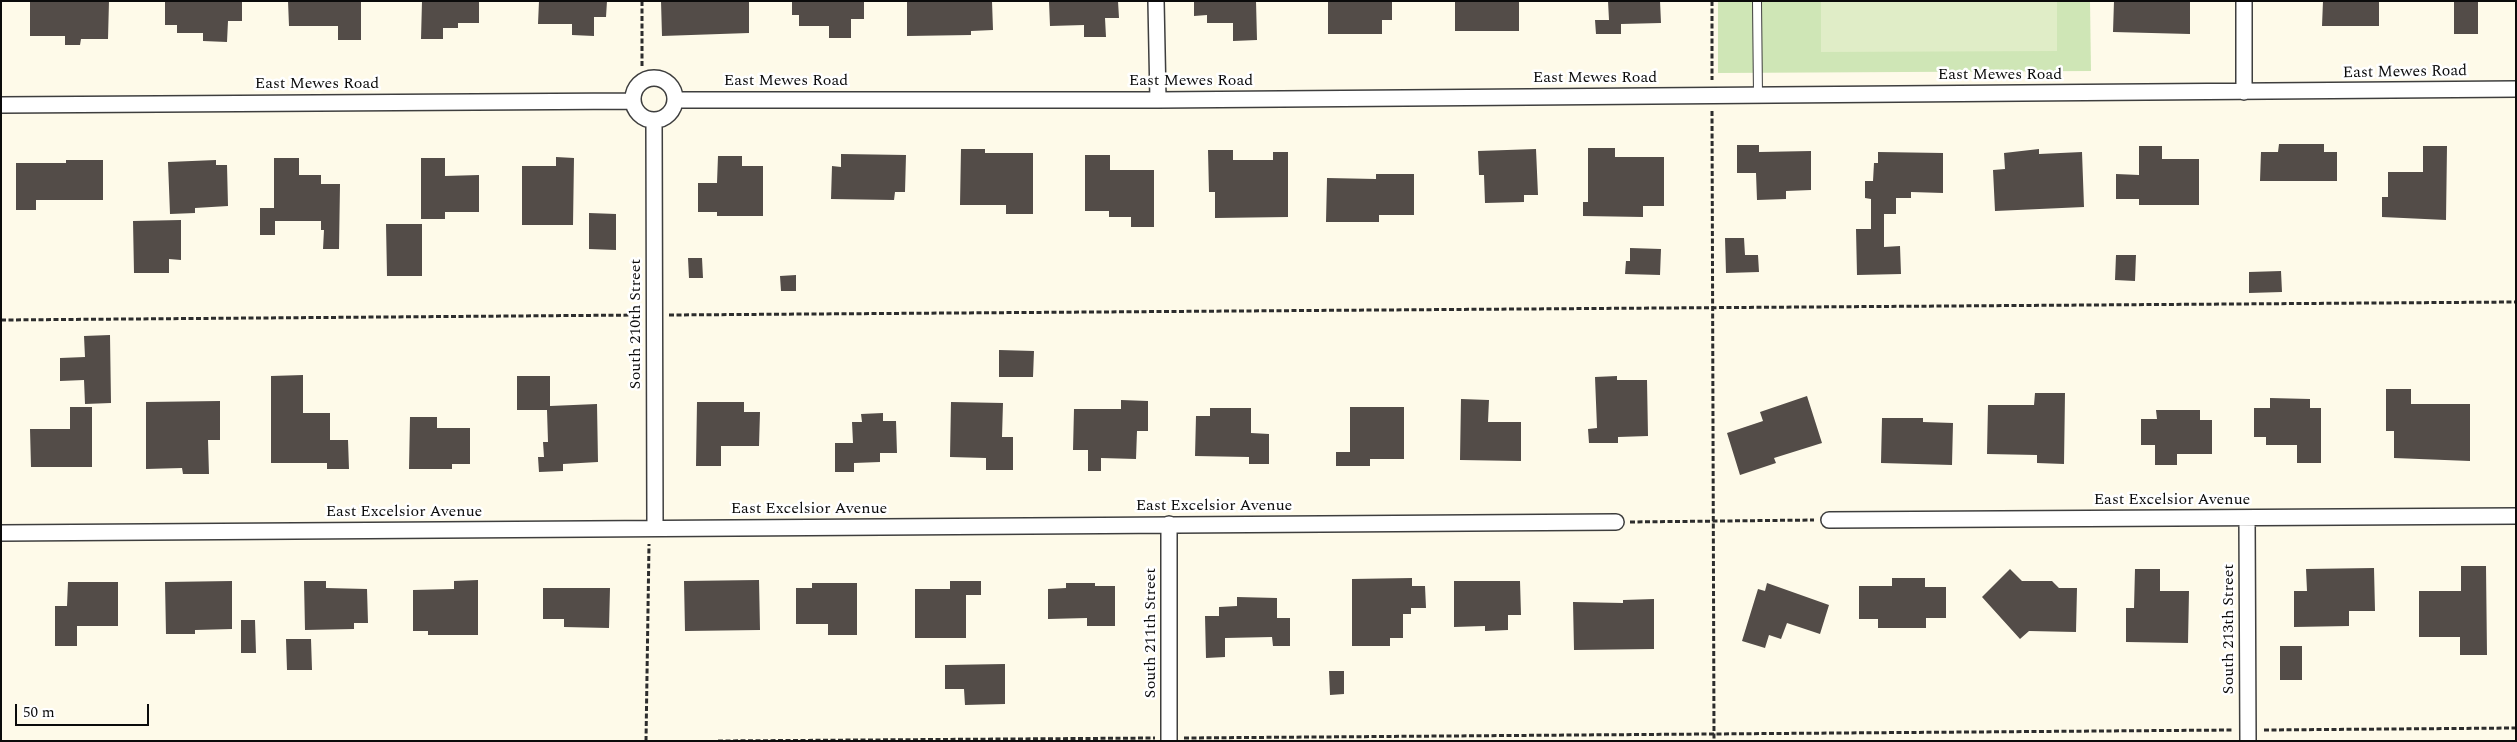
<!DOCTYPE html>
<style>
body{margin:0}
#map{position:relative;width:2517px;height:742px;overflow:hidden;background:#fefae9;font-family:Spectral,serif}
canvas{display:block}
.frame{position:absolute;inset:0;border:2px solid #0b0b0b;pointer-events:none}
.scale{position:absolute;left:15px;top:704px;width:134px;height:22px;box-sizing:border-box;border:2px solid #0b0b0b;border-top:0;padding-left:6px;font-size:15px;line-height:18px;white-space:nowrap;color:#0b0b0b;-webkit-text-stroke:4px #fff;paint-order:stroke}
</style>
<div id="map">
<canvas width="2517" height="742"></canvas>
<div class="frame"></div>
<div class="scale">50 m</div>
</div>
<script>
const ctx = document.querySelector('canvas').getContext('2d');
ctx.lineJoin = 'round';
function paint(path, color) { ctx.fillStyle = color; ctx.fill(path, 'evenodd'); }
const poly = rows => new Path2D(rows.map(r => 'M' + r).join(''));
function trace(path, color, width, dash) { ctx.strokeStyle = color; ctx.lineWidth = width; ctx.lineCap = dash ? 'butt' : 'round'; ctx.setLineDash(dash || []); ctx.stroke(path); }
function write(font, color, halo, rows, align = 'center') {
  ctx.font = font + ' Spectral,serif'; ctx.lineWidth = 5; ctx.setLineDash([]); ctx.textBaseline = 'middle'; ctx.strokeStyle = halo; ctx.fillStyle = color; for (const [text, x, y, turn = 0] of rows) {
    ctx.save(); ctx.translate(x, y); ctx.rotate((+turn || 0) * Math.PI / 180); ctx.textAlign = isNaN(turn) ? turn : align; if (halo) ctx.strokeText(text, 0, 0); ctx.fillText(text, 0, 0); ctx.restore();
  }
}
paint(poly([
 [1718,1,2090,1,2091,71,1718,73]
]), '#cfe6b6');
paint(poly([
 [1821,1,2057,1,2057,51,1821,52]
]), '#e0edc7');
paint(poly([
 [30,1,109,1,108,39,81,39,80,45,65,45,65,36,30,36],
 [165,1,242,1,242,21,228,21,227,42,203,41,203,33,177,33,177,25,165,25],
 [288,1,361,1,361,40,338,40,338,26,289,26],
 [422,1,479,1,479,23,458,23,458,28,443,28,443,39,421,39],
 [539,1,607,1,606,17,594,17,594,36,572,35,572,24,538,24],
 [661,1,749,1,749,33,662,36],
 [792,1,864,1,864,19,851,19,851,38,829,38,829,26,799,26,799,15,792,15],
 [907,1,992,1,993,30,971,31,971,35,907,36],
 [1049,1,1118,1,1119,18,1105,18,1106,37,1084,37,1084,25,1050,26],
 [1194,1,1256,1,1257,40,1233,41,1233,23,1207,23,1207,15,1194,16],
 [1328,1,1392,1,1392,20,1382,20,1382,34,1328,34],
 [1455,1,1519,1,1519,31,1455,31],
 [1608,1,1660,1,1661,23,1621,24,1621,34,1596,34,1595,20,1609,20],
 [2114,1,2190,1,2190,34,2113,32],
 [2323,1,2379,1,2379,26,2322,26],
 [2454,1,2478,1,2478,34,2454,34],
 [2279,144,2324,144,2324,152,2337,152,2337,181,2260,181,2261,152,2278,152],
 [1737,145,1759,145,1759,152,1811,151,1811,190,1786,191,1786,199,1757,200,1756,173,1737,173],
 [2139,146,2162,146,2162,159,2199,159,2199,205,2139,205,2139,199,2116,199,2116,174,2139,175],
 [2423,146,2447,146,2446,220,2382,217,2382,197,2388,197,2388,172,2423,172],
 [1588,148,1615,148,1615,157,1664,157,1664,206,1643,206,1643,217,1583,216,1583,202,1588,202],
 [961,149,985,149,985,153,1033,153,1033,214,1006,214,1006,205,960,205],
 [1536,149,1538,195,1524,195,1524,202,1485,203,1484,175,1479,175,1478,151],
 [2039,149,2039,154,2082,152,2084,207,1995,211,1993,170,2005,169,2004,153],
 [1208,150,1233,150,1233,160,1273,160,1273,152,1288,152,1288,217,1215,218,1215,192,1209,192],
 [1878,152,1943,153,1943,193,1911,192,1911,198,1896,198,1896,214,1884,214,1884,247,1900,246,1901,274,1857,275,1856,229,1871,229,1871,199,1865,198,1865,181,1873,181,1874,163,1878,163],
 [841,154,906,155,905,192,895,192,894,200,831,199,832,166,841,167],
 [1085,155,1110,155,1110,170,1154,170,1154,227,1131,227,1131,217,1109,217,1109,211,1085,211],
 [718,156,742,156,742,166,763,166,763,216,717,216,717,212,698,212,698,183,717,183],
 [556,157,574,158,573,225,522,225,522,166,556,166],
 [274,158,299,158,299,175,321,175,321,184,340,184,339,249,323,249,324,230,321,230,321,221,275,221,275,235,260,235,260,208,274,208],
 [421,158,445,158,445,176,479,175,479,212,445,212,445,219,421,219],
 [66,160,103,160,103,200,36,200,36,210,16,210,16,163,66,163],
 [216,160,216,165,227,165,228,206,195,208,195,213,170,214,168,162],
 [1376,174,1414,174,1414,215,1379,215,1379,222,1326,222,1327,178,1376,179],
 [589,213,616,214,616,250,589,249],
 [181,220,181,260,169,259,169,273,134,273,133,221],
 [386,224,422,224,422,276,387,276],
 [1725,238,1744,238,1745,255,1758,255,1759,272,1726,273],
 [1630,248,1661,249,1660,275,1625,274,1626,261,1630,261],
 [2116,255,2136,255,2135,281,2115,280],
 [688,258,702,258,703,278,689,278],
 [2281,271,2282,292,2249,293,2249,272],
 [796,275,796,291,781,291,780,276],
 [110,335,111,403,85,404,84,380,60,381,60,358,85,357,84,336],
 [999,350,1034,351,1033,377,999,377],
 [303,375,303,413,330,413,330,440,348,440,349,469,327,469,327,463,271,463,271,376],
 [517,376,550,376,550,406,597,404,598,462,563,464,563,471,539,472,538,457,544,457,543,442,548,442,547,410,517,410],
 [1617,376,1617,380,1647,380,1648,436,1618,437,1618,443,1589,443,1588,429,1597,428,1595,377],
 [2386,389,2411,389,2411,404,2470,404,2470,461,2394,458,2394,431,2386,431],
 [2035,393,2065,393,2064,464,2037,463,2037,455,1987,454,1988,405,2034,405],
 [1807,396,1822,443,1774,458,1776,463,1740,475,1727,433,1763,421,1760,412],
 [2270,398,2310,399,2310,408,2321,408,2321,463,2297,463,2297,445,2266,445,2266,437,2254,437,2254,408,2270,408],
 [1461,399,1489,400,1488,422,1521,422,1521,461,1460,460],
 [1121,400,1148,401,1148,431,1137,431,1136,459,1101,458,1101,471,1088,471,1088,450,1073,450,1074,409,1121,409],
 [220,401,220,440,208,440,209,474,183,474,182,468,146,469,146,402],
 [697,402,744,402,744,412,760,412,759,446,721,446,721,466,696,466],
 [951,402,1003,403,1002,437,1013,437,1013,470,986,470,986,458,950,457],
 [70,407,92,407,92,467,31,467,30,429,70,429],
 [1350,407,1404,407,1404,459,1370,459,1370,466,1336,466,1336,452,1350,452],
 [1210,408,1251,408,1251,433,1269,434,1269,464,1249,464,1249,457,1195,456,1196,416,1210,416],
 [2156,410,2200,410,2200,420,2212,420,2212,454,2177,454,2177,465,2155,465,2155,445,2141,445,2141,419,2157,419],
 [883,413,883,421,896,421,897,453,880,453,880,462,854,463,854,472,835,472,835,443,853,443,852,422,862,422,861,414],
 [410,417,437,417,437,428,470,428,470,464,452,464,452,469,409,469],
 [1882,418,1923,418,1923,422,1953,423,1952,465,1881,463],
 [2461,566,2486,566,2487,655,2460,655,2460,637,2419,637,2419,591,2461,591],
 [2374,568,2375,611,2349,611,2349,626,2294,627,2294,591,2307,591,2306,569],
 [2010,569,2022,581,2052,581,2059,588,2077,588,2076,632,2029,631,2020,639,1982,597],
 [2135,569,2160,569,2160,591,2189,591,2188,643,2126,642,2126,608,2134,608],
 [1412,578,1412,586,1425,586,1426,608,1411,608,1411,614,1403,614,1403,638,1390,638,1390,646,1352,646,1352,579],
 [1892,578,1925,578,1925,587,1946,587,1946,618,1926,618,1926,628,1878,628,1878,619,1859,619,1859,586,1892,586],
 [478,580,478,635,428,635,428,631,413,631,413,590,454,589,454,581],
 [759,580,760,630,685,631,684,581],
 [232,581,232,629,195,630,195,634,166,634,165,582],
 [304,581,326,581,326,588,367,589,368,623,354,623,354,629,305,630],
 [950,581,981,581,981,595,966,595,966,638,915,638,915,589,950,589],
 [1454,581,1520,581,1521,615,1508,615,1508,630,1485,631,1485,626,1454,627],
 [68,582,118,582,118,626,77,626,77,646,55,646,55,606,67,606],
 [812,583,857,583,857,635,828,635,828,624,796,624,796,588,812,588],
 [1066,583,1095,583,1095,586,1115,586,1115,626,1087,626,1087,618,1048,619,1048,589,1066,588],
 [1767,583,1829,605,1820,634,1787,623,1781,639,1769,635,1765,648,1742,641,1758,589,1765,591],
 [543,588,610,588,609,628,564,627,564,619,543,619],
 [1237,597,1277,598,1277,618,1290,618,1290,646,1273,646,1272,637,1225,638,1225,657,1206,658,1205,616,1219,616,1219,607,1237,606],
 [1654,599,1654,649,1574,650,1573,602,1623,603,1623,600],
 [241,620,255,620,256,653,241,653],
 [286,639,311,639,312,670,287,670],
 [2280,646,2302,646,2302,680,2280,680],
 [1005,664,1005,704,965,705,964,689,945,689,945,665],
 [1329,671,1344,671,1344,694,1330,695]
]), '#534c48');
const lane = poly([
 [1757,1,1758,96]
]);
const street = poly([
 [1156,1,1158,100],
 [2244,1,2244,92],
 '633 99a21 21 0 1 1 42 0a21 21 0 1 1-42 0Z',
 [675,100,1158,100,2516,89],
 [1,105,633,101],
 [654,120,655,528],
 [2247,518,2248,741],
 [1829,520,2516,516],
 [1169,524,1169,741],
 [1,533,1616,522]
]);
trace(lane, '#3e3e3e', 10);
trace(street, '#3e3e3e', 18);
trace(poly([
 [642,1,642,66],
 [1712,1,1712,80],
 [1712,111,1714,741],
 [669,315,2516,302],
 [1,320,640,315],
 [1630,522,1814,520],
 [2264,730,2516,728],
 [1184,738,2233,730],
 [646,741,649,544],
 [718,741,1155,738]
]), '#2d2d2d', 3, [5, 2.5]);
trace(lane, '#fff', 8);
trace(street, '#fff', 15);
write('16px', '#0b0b0b', '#fff', [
 ["East Mewes Road",2405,73,-1],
 ["East Mewes Road",2000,76],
 ["East Mewes Road",1595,79],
 ["East Mewes Road",786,82],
 ["East Mewes Road",1191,82],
 ["East Mewes Road",317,85],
 ["South 210th Street",637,324,-90],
 ["East Excelsior Avenue",2172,501],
 ["East Excelsior Avenue",1214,507],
 ["East Excelsior Avenue",809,510],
 ["East Excelsior Avenue",404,513],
 ["South 213th Street",2230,629,-90],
 ["South 211th Street",1152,633,-90]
]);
</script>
